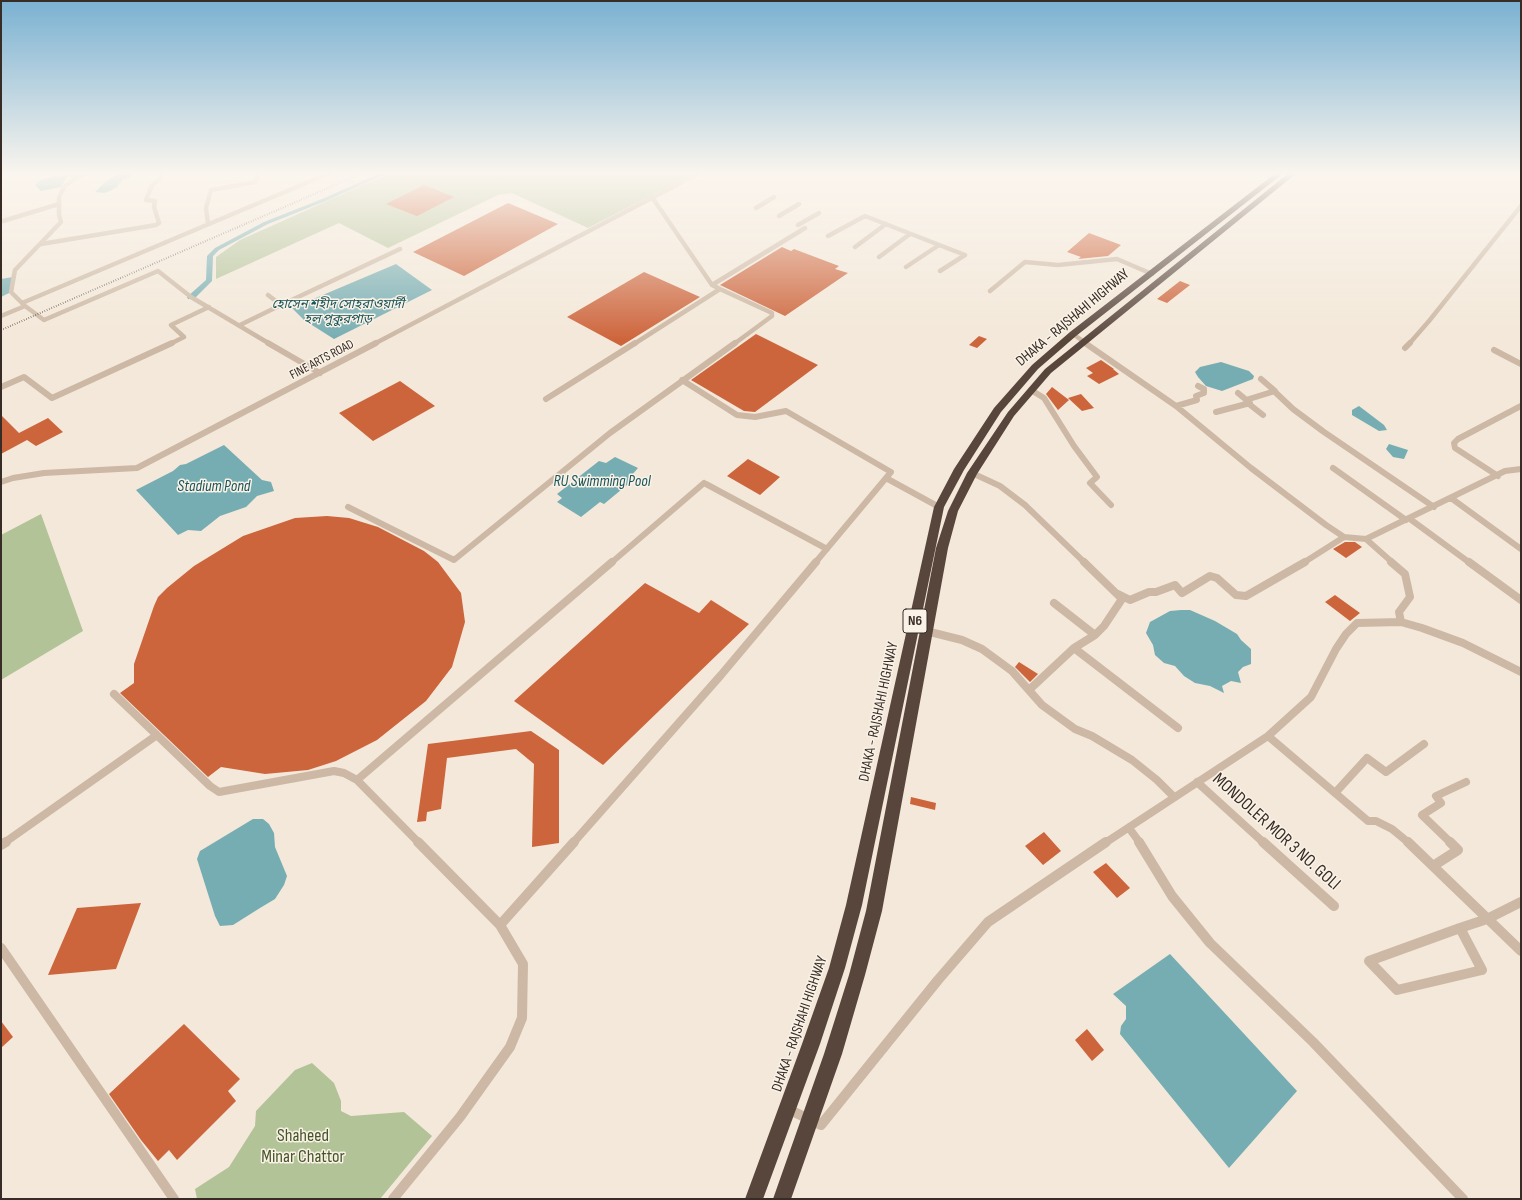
<!DOCTYPE html>
<meta charset="utf-8">
<style>
body{margin:0}
#map{position:relative;width:1522px;height:1200px;overflow:hidden;background:#f3e8d9;font-family:"Sofia Sans Condensed",sans-serif}
canvas{display:block}
.frame{position:absolute;inset:0;border:2px solid #372c26;pointer-events:none}
</style>
<div id="map">
<canvas width="1522" height="1200"></canvas>
<div class="frame"></div>
</div>
<script>
const ctx = document.querySelector('canvas').getContext('2d');
ctx.lineJoin = 'round';
function paint(path, color) { ctx.fillStyle = color; ctx.fill(path, 'evenodd'); }
const poly = rows => new Path2D(rows.map(r => 'M' + r).join(''));
function trace(path, color, width, dash) { ctx.strokeStyle = color; ctx.lineWidth = width; ctx.lineCap = dash ? 'butt' : 'round'; ctx.setLineDash(dash || []); ctx.stroke(path); }
function write(font, color, halo, rows, align = 'center') {
  ctx.font = font + ' "Sofia Sans Condensed","Noto Sans Bengali",sans-serif'; ctx.lineWidth = 3; ctx.setLineDash([]); ctx.textBaseline = 'middle'; ctx.strokeStyle = halo; ctx.fillStyle = color; for (const [text, x, y, turn = 0] of rows) {
    ctx.save(); ctx.translate(x, y); ctx.rotate((+turn || 0) * Math.PI / 180); ctx.textAlign = isNaN(turn) ? turn : align; if (halo) ctx.strokeText(text, 0, 0); ctx.fillText(text, 0, 0); ctx.restore();
  }
}
paint(poly([
 [392,172,487,172,502,177,517,172,697,172,588,228,512,193,498,195,388,248,339,223,216,279,216,257,240,240],
 [41,514,83,631,1,680,1,535],
 [312,1063,334,1083,341,1101,341,1111,351,1116,404,1112,432,1136,380,1199,197,1199,195,1189,229,1167,255,1126,256,1111,295,1070]
]), '#b3c398');
paint(poly([
 [115,172,136,172,129,178,123,179,117,187,110,191,104,193,95,192,105,182,117,175],
 [66,175,67,177,61,187,41,191,35,185,41,180,56,176,58,177],
 [396,264,432,290,334,339,304,320,292,308],
 [13,277,11,292,1,297,1,279],
 [1221,362,1249,371,1254,376,1253,379,1222,391,1206,386,1198,377,1195,372,1200,367],
 [1359,406,1384,425,1387,430,1379,431,1352,415,1352,410],
 [1389,444,1408,450,1404,459,1393,457,1386,449],
 [224,445,262,480,271,482,274,491,257,496,246,507,220,516,201,531,188,530,178,535,136,490,173,471,180,465,186,464],
 [615,457,638,468,631,476,633,480,604,504,600,502,581,517,557,502,562,498,557,494,599,461,606,463],
 [1181,610,1190,610,1215,621,1237,634,1241,640,1251,649,1251,664,1243,667,1238,672,1241,683,1231,681,1222,686,1224,693,1210,686,1195,683,1184,676,1175,666,1164,663,1155,655,1153,645,1146,633,1150,622,1170,611],
 [253,819,263,819,269,824,274,833,275,847,287,876,284,885,275,899,260,908,233,925,220,926,215,916,197,859,200,851],
 [1170,954,1297,1091,1229,1168,1120,1034,1121,1026,1126,1019,1126,1006,1113,994]
]), '#76adb2');
paint(poly([
 [383,172,390,172,326,201,268,224,219,250,213,256,212,281,194,299,188,299,187,297,206,280,207,256,215,248,264,222,322,199,383,172]
]), '#76adb2');
paint(poly([
 [424,185,454,197,417,216,386,204],
 [508,203,558,224,464,276,413,252],
 [1089,233,1121,245,1108,256,1078,259,1081,257,1067,252],
 [782,247,791,251,794,249,839,266,835,269,848,273,785,316,720,285],
 [644,272,700,297,621,346,567,317],
 [1180,281,1190,285,1167,303,1157,299],
 [756,334,818,365,755,412,744,411,691,380],
 [979,336,987,339,977,348,969,345],
 [1101,360,1114,369,1113,369,1119,374,1099,384,1087,376,1093,373,1086,368],
 [400,381,435,406,373,441,339,413],
 [1052,387,1069,400,1058,410,1046,394],
 [1081,394,1094,408,1082,411,1068,398],
 [1,415,19,433,48,418,63,432,36,446,27,440,1,454],
 [748,459,780,477,760,495,727,476],
 [327,516,349,518,378,527,424,551,438,562,461,593,465,622,452,667,426,701,377,740,336,761,308,770,265,774,221,767,208,777,120,693,134,683,134,664,154,606,158,597,167,588,194,566,243,536,295,518],
 [1345,542,1355,542,1362,547,1346,558,1333,549],
 [645,583,699,613,711,600,749,624,603,765,514,701],
 [1335,595,1360,613,1350,621,1325,602],
 [1019,662,1038,674,1030,682,1015,667],
 [531,731,559,750,559,843,532,847,534,764,516,749,447,758,441,809,427,812,426,821,417,822,428,744],
 [911,797,936,803,935,810,910,804],
 [1044,832,1061,851,1043,865,1025,846],
 [1106,863,1130,888,1117,898,1093,872],
 [141,903,116,969,48,975,77,908],
 [1,1021,13,1037,1,1048],
 [184,1024,240,1079,228,1091,236,1101,177,1160,169,1150,158,1161,141,1140,109,1094],
 [1087,1029,1104,1050,1092,1061,1075,1040]
]), '#cd653c');
trace(poly([
 [60,172,77,177],
 [90,172,77,177,65,186,59,197,59,215,61,222,15,270,11,292,25,306,44,320,158,271,191,297,270,344],
 [495,172,500,175,510,173],
 [652,197,712,285],
 [756,208,774,197],
 [779,216,799,204],
 [3,221,59,204],
 [208,224,206,208,211,190,255,182,260,172],
 [798,225,819,213],
 [828,236,865,216,965,255],
 [41,244,156,225,159,223,154,207,155,201,146,200,152,185,159,180,164,172],
 [855,247,886,224],
 [879,257,910,234],
 [906,267,939,245],
 [940,271,965,255],
 [720,289,772,313,772,316,734,344],
 [990,291,1025,262,1058,265,1117,259,1152,274],
 [22,303,332,172],
 [281,305,400,249],
 [1,316,25,306],
 [240,325,281,305,268,295],
 [1073,334,1087,344],
 [170,344,184,337,171,325,209,307],
 [374,344,701,172],
 [634,344,720,289,712,285,805,228],
 [1409,344,1429,321,1521,206]
]), '#ccb8a4', 4.5);
trace(poly([
 [268,343,320,373],
 [1085,343,1176,406,1251,468,1326,525,1344,537,1366,539,1393,563],
 [1405,348,1410,343],
 [1494,350,1521,364],
 [682,380,737,415,755,417,786,411,891,472,886,478],
 [1,387,24,377,52,398,172,343],
 [1031,390,1044,398,1074,446,1097,477,1090,483,1111,505],
 [1274,391,1293,409,1324,432,1434,507],
 [546,399,635,343],
 [1246,400,1275,391,1261,379],
 [1249,404,1263,415],
 [1176,406,1197,400,1196,396,1204,393,1204,389,1198,386],
 [1216,412,1250,403,1238,393],
 [1333,468,1406,520],
 [972,473,1000,486,1025,505,1085,563],
 [1498,476,1455,448,1454,443,1458,439,1521,406],
 [1,482,13,478,44,473,137,468,376,343],
 [706,484,827,549],
 [1451,498,1521,549],
 [348,507,454,560,610,433,735,343],
 [1410,519,1470,563],
 [1366,539,1505,471,1521,469],
 [611,563,704,483],
 [815,563,886,478,939,507],
 [1303,563,1344,537]
]), '#ccb8a4', 6);
trace(poly([
 [1391,562,1405,574,1410,597,1399,612,1401,622],
 [1469,562,1521,600],
 [1118,594,1130,600,1149,592,1156,592,1175,585,1182,593,1210,576,1217,578,1236,595,1246,596,1305,562],
 [1054,603,1095,635],
 [914,628,962,640,982,649,1012,671,1042,705,1075,729,1092,736,1132,760,1157,780,1174,797],
 [1074,648,1178,728],
 [1029,690,1074,648,1095,635,1104,626,1122,599,1084,562],
 [114,694,210,786,219,792,334,771,344,773,357,780],
 [1268,736,1368,821,1376,821,1392,829,1409,843],
 [1197,782,1264,843],
 [1335,793,1367,758,1386,772,1424,744],
 [1129,828,1140,843],
 [4,843,157,735],
 [419,843,357,780,612,562],
 [573,843,721,675,816,562],
 [1105,843,1268,736,1311,697,1336,649,1346,634,1357,623,1401,622,1422,628,1463,643,1521,672],
 [1451,843,1422,815,1441,803,1436,796,1466,782]
]), '#ccb8a4', 8);
trace(poly([
 [418,842,500,925],
 [1139,842,1172,896,1210,943,1313,1042,1463,1199],
 [1263,842,1334,906],
 [1408,842,1521,951],
 [1,845,6,842],
 [1433,866,1458,850,1450,842],
 [1460,928,1482,970,1397,990,1369,961,1460,928],
 [1460,928,1487,919,1521,902],
 [1,948,174,1199],
 [788,1109,821,1125,938,980,988,922,1106,842],
 [393,1199,460,1117,510,1047,522,1018,523,964,500,925,574,842]
]), '#ccb8a4', 10);
paint(poly([
 [1277,172,1285,172,1076,336,1038,369,1001,412,964,470,944,507,862,905,845,968,820,1044,763,1199,745,1199,802,1044,829,968,846,905,934,507,954,469,994,408,1032,365,1070,332,1277,172],
 [1290,172,1298,172,1051,373,1014,416,977,474,958,511,948,548,882,911,865,975,842,1054,791,1199,773,1199,824,1054,849,975,866,911,936,548,948,511,967,473,1008,412,1045,369,1290,172]
]), '#58463d');
trace(poly([
 [1,330,365,172]
]), '#372c26', 2, [0.5, 2]);
const sky = ctx.createLinearGradient(0, 0, 0, 340);
sky.addColorStop(0, '#7ab1d2');
sky.addColorStop(0.51, '#faf5ee');
sky.addColorStop(1, '#faf5ee00');
ctx.fillStyle = sky;
ctx.fillRect(0, 0, 1522, 340);
write('italic 13px', '#19545b', '#faf2e6', [
 ["হোসেন শহীদ সোহরাওয়ার্দী",338,305],
 ["হল পুকুরপাড়",338,320]
]);
write('13px', '#372c26', '#faf2e6', [
 ["FINE ARTS ROAD",322,360,-28]
]);
for (const [x, y, w] of [
 [915,621,24]
]) { const box = new Path2D(); box.roundRect(x - w / 2, y - 12, w, 24, 3); ctx.fillStyle = '#faf2e6'; ctx.fill(box); trace(box, '#372c26', 1); }
write('bold 14px', '#372c26', null, [
 ["N6",915,621]
]);
write('15px', '#372c26', '#faf2e6', [
 ["DHAKA - RAJSHAHI HIGHWAY",1073,318,-40],
 ["DHAKA - RAJSHAHI HIGHWAY",879,712,-78],
 ["DHAKA - RAJSHAHI HIGHWAY",800,1024,-71]
]);
write('italic 16px', '#19545b', '#faf2e6', [
 ["RU Swimming Pool",602,482],
 ["Stadium Pond",214,487]
]);
write('18px', '#372c26', '#faf2e6', [
 ["MONDOLER MOR 3 NO. GOLI",1276,832,42]
]);
write('18px', '#445629', '#faf2e6', [
 ["Shaheed",303,1136],
 ["Minar Chattor",303,1157]
]);
</script>
